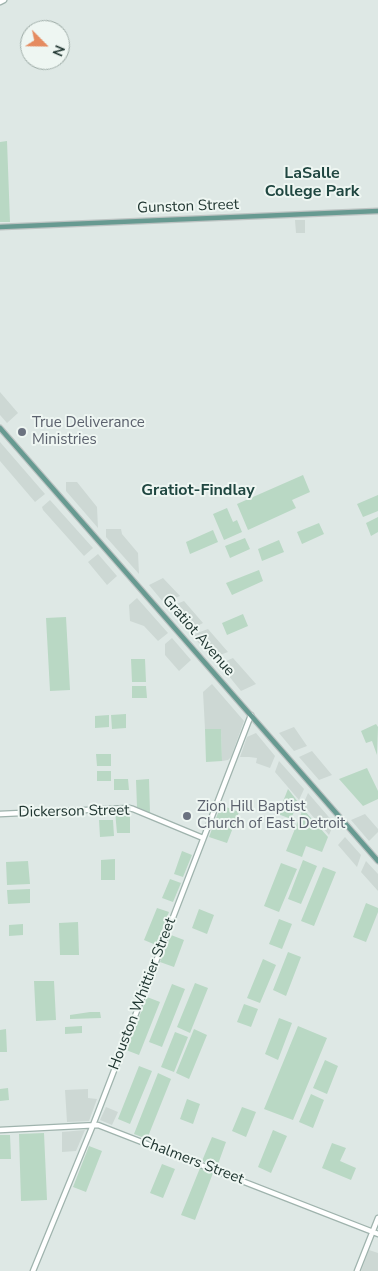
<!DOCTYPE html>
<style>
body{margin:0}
#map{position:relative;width:378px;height:1271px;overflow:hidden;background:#dee8e5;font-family:"Nunito Sans",sans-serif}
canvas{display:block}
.north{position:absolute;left:20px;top:20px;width:50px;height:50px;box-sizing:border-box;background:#eef6f2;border:1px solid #9caaa5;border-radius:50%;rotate:113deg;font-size:14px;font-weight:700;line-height:20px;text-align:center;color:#213732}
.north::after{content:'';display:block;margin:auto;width:18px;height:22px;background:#e58b60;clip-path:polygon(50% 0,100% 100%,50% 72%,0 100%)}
</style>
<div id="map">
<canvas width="378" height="1271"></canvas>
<div class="north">N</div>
</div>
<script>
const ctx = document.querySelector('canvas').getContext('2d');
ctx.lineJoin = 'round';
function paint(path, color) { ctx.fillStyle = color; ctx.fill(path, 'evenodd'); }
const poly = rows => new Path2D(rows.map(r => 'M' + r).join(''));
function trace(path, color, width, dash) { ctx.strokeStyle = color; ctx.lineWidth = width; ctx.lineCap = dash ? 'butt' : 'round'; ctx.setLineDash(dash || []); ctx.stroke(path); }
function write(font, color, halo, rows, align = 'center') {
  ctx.font = font + ' "Nunito Sans",sans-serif'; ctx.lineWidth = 4; ctx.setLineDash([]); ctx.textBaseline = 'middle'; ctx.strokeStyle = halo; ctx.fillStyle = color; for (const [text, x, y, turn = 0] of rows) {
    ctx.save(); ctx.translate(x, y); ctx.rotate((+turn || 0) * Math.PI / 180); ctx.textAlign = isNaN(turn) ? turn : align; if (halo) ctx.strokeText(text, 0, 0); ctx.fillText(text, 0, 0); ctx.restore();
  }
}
paint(poly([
 [295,220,305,220,305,233,296,233],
 [0,392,18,413,7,423,0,415],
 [0,442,45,494,35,502,0,461],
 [66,482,77,482,97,507,98,528,66,491],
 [50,500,93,548,84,556,43,510,42,507],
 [106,529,121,529,122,534,138,553,139,574,106,537],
 [98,554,117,576,107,585,88,562],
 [163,578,180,596,164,603,149,585],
 [137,598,168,633,158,641,144,626,130,621,129,605],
 [184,601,203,623,189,630,169,607],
 [208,629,228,652,212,658,192,635],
 [172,638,191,660,179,671,165,655,165,644],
 [233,658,256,684,241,691,219,664],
 [212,684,244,721,231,757,228,760,222,761,221,729,205,729,203,692],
 [294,727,307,746,294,751,279,733],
 [256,733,275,756,270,768,256,763,257,758,249,757,240,757,247,737],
 [312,751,332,775,319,780,299,757],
 [279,761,304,789,299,800,275,772],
 [308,793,334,823,329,835,303,805],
 [365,814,378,829,378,832,369,841,351,820],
 [345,837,361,855,357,867,338,845],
 [366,861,378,874,378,891,361,872],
 [88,1089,88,1098,97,1099,89,1121,67,1122,65,1090],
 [106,1107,118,1112,112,1125,100,1120],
 [85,1130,76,1151,62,1152,62,1132],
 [369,1250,378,1253,378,1271,361,1271]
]), '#cdd8d4');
paint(poly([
 [7,141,10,222,0,222,0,142],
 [303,475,310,492,292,500,296,508,248,530,237,504],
 [378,495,378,511,363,517,357,504],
 [227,508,233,522,237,520,242,532,224,540,213,514],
 [378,517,378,532,371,536,366,523],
 [319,523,324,534,302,544,297,532],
 [213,530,218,542,190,554,186,542],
 [245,538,250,549,230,558,225,546],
 [279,540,284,552,262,561,258,549],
 [259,570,263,581,232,595,226,583],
 [243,614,248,626,227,635,222,623],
 [66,617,70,690,50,691,46,618],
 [131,659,145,659,146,682,132,682],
 [132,686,146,686,147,698,132,698],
 [126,714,126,728,112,729,111,715],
 [109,715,109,727,95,728,95,716],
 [376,724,378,727,377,755,372,741,366,743,361,731],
 [205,729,221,729,222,761,206,762],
 [96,754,111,754,111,766,97,766],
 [367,768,378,791,378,799,363,806,339,779],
 [97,771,111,771,111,781,97,781],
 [114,779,128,779,129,790,114,790],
 [149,779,150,813,137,807,136,780],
 [288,789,298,802,291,819,278,814],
 [221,805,239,812,227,843,209,837],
 [303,809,328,837,322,852,306,846,302,857,286,851],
 [130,811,130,833,117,833,115,811],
 [99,820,113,820,114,836,100,837],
 [182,851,192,855,183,877,174,874],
 [115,859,115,880,101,880,101,860],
 [303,860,317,866,301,904,288,899],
 [28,861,30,884,7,885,6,862],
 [281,863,297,869,279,912,264,906],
 [323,867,336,872,314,926,301,921],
 [170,879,181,883,173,902,162,898],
 [30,889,30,903,8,904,7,890],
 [366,903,378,908,378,912,366,942,353,937],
 [157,908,169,912,156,945,144,940],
 [199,909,214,915,207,934,192,928],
 [279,919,292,924,282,949,269,944],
 [78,922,79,955,60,955,59,923],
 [23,924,23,935,9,936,9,925],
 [171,935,184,940,174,967,160,962],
 [288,952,301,957,286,996,273,990],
 [263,959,276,965,260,1003,247,998],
 [34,981,54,981,56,1020,36,1021],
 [195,983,208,988,190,1033,177,1027],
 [172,984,185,989,162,1047,149,1042],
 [147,997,160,1002,139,1055,126,1050],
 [244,1004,258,1009,251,1027,237,1022],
 [90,1012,100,1012,101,1018,70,1019,70,1015],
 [279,1018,292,1023,278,1060,265,1054],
 [82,1026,82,1033,65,1034,65,1027],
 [298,1026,327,1038,293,1120,264,1109],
 [6,1029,7,1052,0,1052,0,1030],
 [194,1029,207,1035,189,1079,176,1073],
 [175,1032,188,1037,174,1072,161,1067],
 [325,1060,338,1066,327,1094,313,1088],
 [139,1066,152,1071,130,1124,118,1119],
 [158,1073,171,1079,147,1139,134,1134],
 [8,1088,9,1100,0,1101,0,1089],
 [311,1094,324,1100,313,1128,299,1122],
 [187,1099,200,1104,193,1124,180,1119],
 [242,1107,256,1112,246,1137,232,1131],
 [273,1130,287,1136,271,1173,258,1167],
 [44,1133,47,1200,21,1201,19,1134],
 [0,1135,10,1135,11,1159,0,1159],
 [212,1137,226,1142,217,1167,202,1161],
 [332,1143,346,1148,340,1161,356,1168,351,1180,322,1168],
 [89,1146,102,1151,86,1192,73,1187],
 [162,1164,175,1169,163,1198,150,1193],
 [200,1168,213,1173,195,1220,181,1215]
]), '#b9d8c4');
const secondary = poly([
 [0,2,4,0],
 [0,814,129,808,133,809,203,838],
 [0,1130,98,1125,378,1234],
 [33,1271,93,1125,251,715],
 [357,1271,378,1218]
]);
const primary = poly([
 [0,227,378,211],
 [0,428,378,861]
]);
trace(secondary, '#9fb3ad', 7);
trace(primary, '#bcc3c2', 7);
trace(secondary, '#fff', 4.5);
trace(primary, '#679a91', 4.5);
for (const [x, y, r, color] of [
 [22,432,5,"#6b7280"],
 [187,816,5,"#6b7280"]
]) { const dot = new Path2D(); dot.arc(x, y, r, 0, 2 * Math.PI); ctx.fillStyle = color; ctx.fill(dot); trace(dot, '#eef6f2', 2); }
write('15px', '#213732', '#eef6f2', [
 ["Gunston Street",188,207,-2],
 ["Gratiot Avenue",198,636,49],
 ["Dickerson Street",74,812,-1],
 ["Houston Whittier Street",143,994,-69],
 ["Chalmers Street",192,1161,21]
]);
write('15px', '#5b616d', '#eef6f2', [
 ["True Deliverance",32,423],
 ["Ministries",32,440],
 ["Zion Hill Baptist",197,807],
 ["Church of East Detroit",197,824]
], 'left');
write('bold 16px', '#1f4640', '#eef6f2', [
 ["LaSalle",312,174],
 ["College Park",312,192],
 ["Gratiot-Findlay",198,491]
]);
</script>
